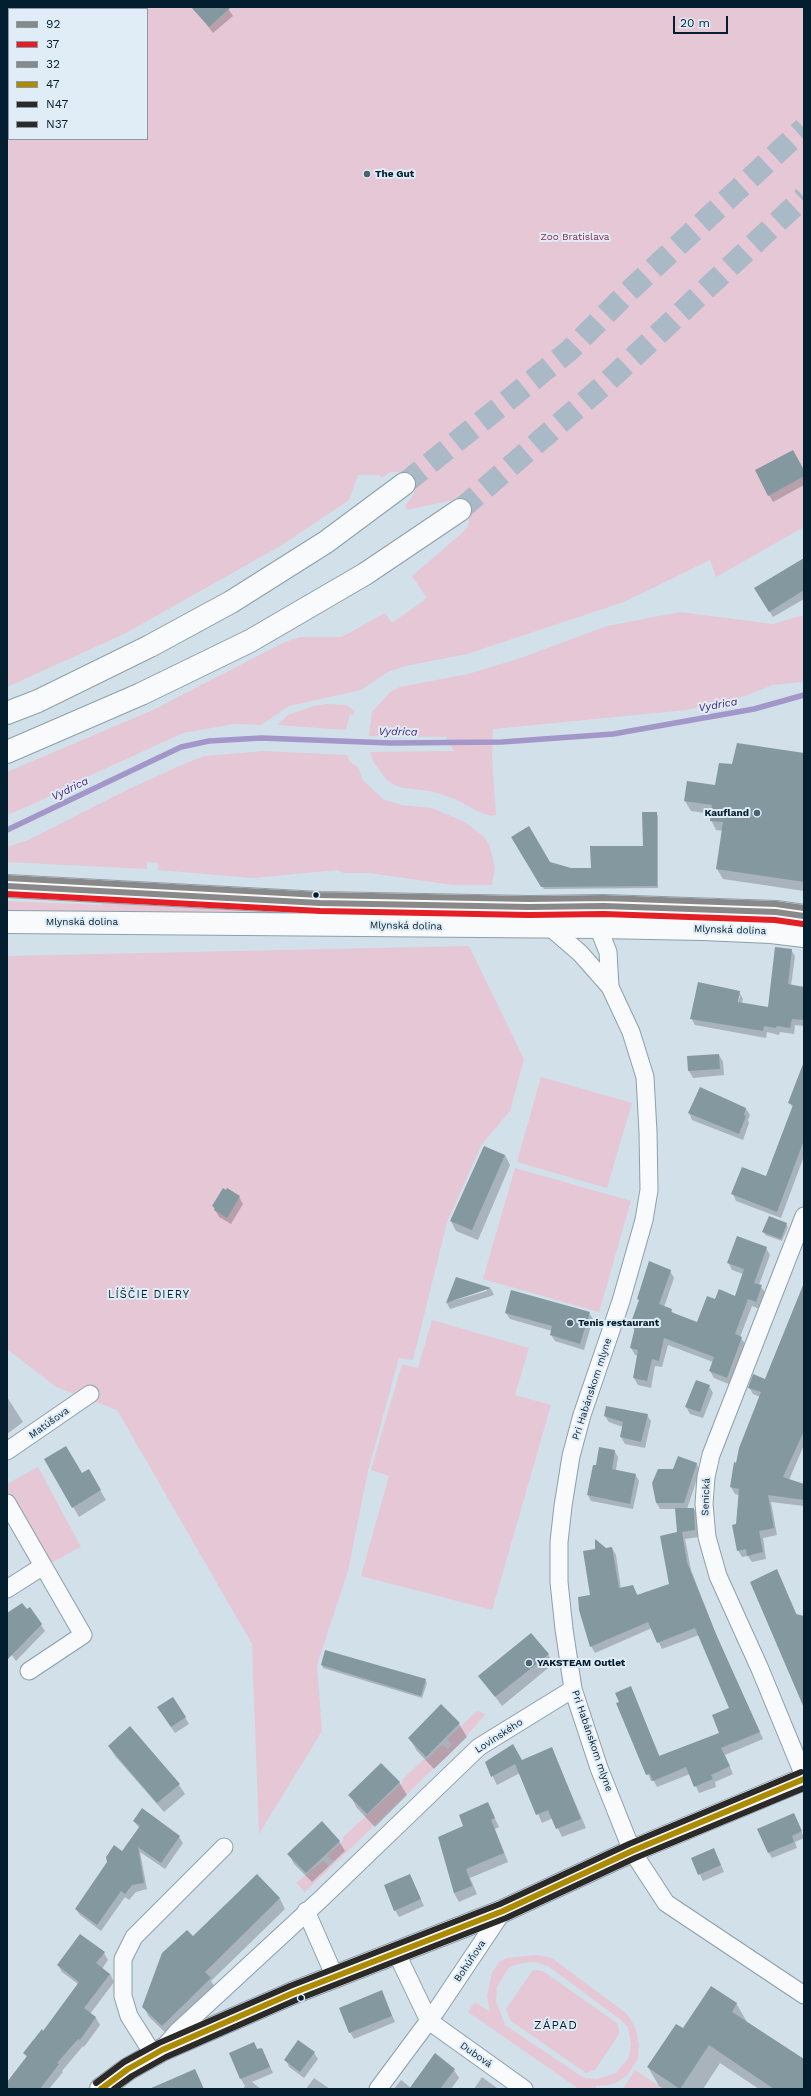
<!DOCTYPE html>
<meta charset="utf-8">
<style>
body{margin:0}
#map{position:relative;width:811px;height:2096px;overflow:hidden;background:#d2e0ea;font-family:"Work Sans",sans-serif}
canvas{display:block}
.frame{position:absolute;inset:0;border:8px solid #031e2f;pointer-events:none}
.legend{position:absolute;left:8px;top:8px;width:140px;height:132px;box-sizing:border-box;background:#e0ecf6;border:1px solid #889aa6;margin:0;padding:5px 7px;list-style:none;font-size:12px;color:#031e2f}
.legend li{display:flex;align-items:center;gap:8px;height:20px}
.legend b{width:20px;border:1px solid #889aa6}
.scale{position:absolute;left:673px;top:16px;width:55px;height:18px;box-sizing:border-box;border:2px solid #031e2f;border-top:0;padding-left:5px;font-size:12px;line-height:14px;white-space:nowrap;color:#031e2f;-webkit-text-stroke:3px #e0ecf6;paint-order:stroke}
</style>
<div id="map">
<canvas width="811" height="2096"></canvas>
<div class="frame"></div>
<ul class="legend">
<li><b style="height:5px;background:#898989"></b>92</li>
<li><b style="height:5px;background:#e31e24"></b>37</li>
<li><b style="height:5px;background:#898989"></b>32</li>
<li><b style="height:5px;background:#ad8b00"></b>47</li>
<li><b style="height:5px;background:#2b2a29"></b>N47</li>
<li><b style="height:5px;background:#2b2a29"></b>N37</li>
</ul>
<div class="scale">20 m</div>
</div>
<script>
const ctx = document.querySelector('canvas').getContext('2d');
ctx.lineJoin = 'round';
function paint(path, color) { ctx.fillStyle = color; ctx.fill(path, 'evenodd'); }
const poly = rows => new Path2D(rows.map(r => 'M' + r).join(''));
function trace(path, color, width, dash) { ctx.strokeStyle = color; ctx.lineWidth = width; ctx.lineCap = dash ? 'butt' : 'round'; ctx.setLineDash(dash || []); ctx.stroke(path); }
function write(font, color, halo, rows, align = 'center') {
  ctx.font = font + ' "Work Sans",sans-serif'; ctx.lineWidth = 4; ctx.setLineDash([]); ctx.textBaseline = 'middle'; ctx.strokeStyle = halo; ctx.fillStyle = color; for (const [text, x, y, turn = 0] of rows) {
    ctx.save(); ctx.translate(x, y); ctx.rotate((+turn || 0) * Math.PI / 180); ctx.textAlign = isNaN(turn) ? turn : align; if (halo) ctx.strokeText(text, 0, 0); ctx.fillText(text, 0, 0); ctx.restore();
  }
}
paint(poly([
 [7,7,804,7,804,527,716,577,710,560,624,602,467,654,405,666,388,672,361,690,289,706,261,725,234,724,183,733,87,777,40,801,7,815,7,772,153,710,285,642,300,637,342,637,385,613,392,623,427,598,412,576,462,533,468,527,470,513,468,507,464,501,458,499,407,510,405,506,414,494,414,487,409,476,404,472,390,472,382,478,379,475,358,475,349,500,282,545,124,634,7,687],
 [9,9,147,9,147,139,9,139],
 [680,612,773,624,804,615,804,682,773,685,745,696,686,710,493,729,492,757,496,815,491,816,479,812,455,799,430,791,404,788,394,785,386,779,374,763,370,752,454,751,446,737,369,736,372,712,390,692,400,687,468,674,518,659,607,626],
 [327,704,346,705,355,711,353,715,350,714,346,730,277,725,288,715,314,706],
 [264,751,347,755,350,762,358,767,362,779,368,785,383,799,401,805,432,808,465,822,483,836,489,844,495,867,492,885,453,885,369,873,344,873,337,870,253,878,158,870,158,863,147,862,147,869,7,862,7,847,28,840,131,788,186,763,204,756],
 [7,901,102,905,102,903,260,912,260,914,7,910],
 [469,946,524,1059,510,1111,482,1144,447,1222,413,1360,399,1358,368,1471,348,1571,317,1665,322,1731,259,1834,252,1644,117,1410,56,1387,7,1349,7,956],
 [541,1077,632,1103,607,1188,517,1162],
 [515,1168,631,1201,599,1312,483,1279],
 [432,1320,529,1348,515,1395,551,1405,492,1610,361,1576,389,1476,371,1470,402,1364,418,1368],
 [38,1467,81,1547,47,1565,7,1489,7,1484],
 [477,1711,486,1714,459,1744,305,1892,296,1883,323,1861,329,1866,333,1861,327,1856,344,1840,342,1838,403,1782,402,1780,424,1759,426,1760,442,1744,448,1749,452,1744,447,1739],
 [536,1955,552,1958,627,2014,635,2027,639,2044,638,2059,628,2074,618,2082,608,2085,595,2086,598,2089,579,2089,468,2012,475,2002,490,2012,487,1996,492,1973,499,1962,507,1958],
 [535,1962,548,1966,621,2020,628,2027,631,2044,629,2057,616,2073,597,2079,584,2078,505,2025,496,2001,497,1987,509,1967,522,1963],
 [533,1970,543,1971,618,2024,619,2034,595,2070,586,2073,511,2021,506,2009],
 [635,2070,664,2089,623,2089]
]), '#e5c7d6');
paint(poly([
 [9,7,24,7,24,9,10,9],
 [86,7,120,7,121,9,87,9],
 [205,7,227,7,233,16,213,33,198,13],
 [804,472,804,485,773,502,769,495],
 [804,567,804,599,773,617,756,589],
 [804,754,804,891,723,879,717,869,723,831,716,830,711,820,712,814,691,811,685,801,716,786,733,765],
 [656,813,658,816,658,888,544,889,512,837,549,863,570,869,592,869,644,847],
 [791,950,795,956,791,986,804,988,804,1026,795,1025,794,1034,780,1032,779,1035,767,1032,766,1038,695,1025,692,1019,739,992,743,999,742,1003,768,1008],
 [738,996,740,996,737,1007],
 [719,1055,723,1062,724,1075,693,1078,689,1071,688,1057],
 [803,1067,804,1156,781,1218,736,1201,733,1194,767,1177,793,1108,789,1102],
 [700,1088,746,1109,750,1115,748,1120,749,1123,743,1140,692,1120,689,1113],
 [505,1155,510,1165,478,1240,456,1231,451,1221],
 [239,1197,243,1204,231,1224,219,1217,213,1206],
 [786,1224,788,1227,782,1241,765,1235,764,1232],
 [766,1248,770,1255,759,1285,766,1293,760,1309,752,1306,740,1337,746,1345,731,1385,714,1378,710,1371,713,1362,668,1345,662,1367,655,1366,651,1388,638,1385,634,1378,638,1356,635,1355,631,1348,635,1331,631,1324,640,1302,638,1299,670,1271,674,1278,664,1307,671,1310,674,1315,698,1323,716,1300,735,1297,743,1274,732,1270,728,1262],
 [457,1278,491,1289,494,1295,450,1309,447,1303],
 [487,1289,487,1291,453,1301,453,1299],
 [804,1283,804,1445,789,1480,804,1487,804,1506,771,1502,777,1535,763,1538,766,1559,752,1562,748,1556,742,1557,738,1550,737,1525,739,1495,735,1494,731,1487,737,1464,760,1397,753,1394,749,1387,765,1380],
 [506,1313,589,1313,593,1319,584,1350,555,1341,551,1335,552,1331,510,1319],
 [709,1386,713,1393,703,1418,690,1414,686,1407],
 [7,1397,23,1422,7,1434],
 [647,1415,651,1421,645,1448,625,1444,621,1437,623,1427,609,1422,605,1416],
 [614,1450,618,1457,616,1470,635,1474,639,1481,633,1509,591,1501,588,1495,597,1467],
 [46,1459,81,1474,88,1470,106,1500,79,1517],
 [696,1463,700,1470,687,1509,694,1509,698,1516,699,1537,685,1539,691,1570,719,1642,763,1739,725,1755,733,1774,715,1782,716,1787,699,1793,690,1774,657,1787,654,1781,651,1781,620,1702,634,1695,660,1757,721,1733,730,1709,699,1635,662,1649,652,1628,595,1653,591,1646,591,1596,606,1549,612,1548,616,1555,621,1589,633,1586,638,1596,670,1585,678,1533,676,1509,660,1509,656,1502,674,1470],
 [781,1579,797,1615,804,1617,804,1706],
 [7,1615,41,1625,45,1631,16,1661,7,1649],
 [326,1651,425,1680,427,1683,422,1698,323,1668,322,1665],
 [548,1654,553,1664,502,1706,480,1676],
 [162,1714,185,1717,189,1724,175,1733],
 [459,1724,467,1737,434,1769,417,1751,409,1738],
 [109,1746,179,1785,185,1794,164,1812,115,1756],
 [552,1749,586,1828,562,1837,553,1818,542,1823,520,1773,497,1785,486,1763,522,1761],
 [399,1782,407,1795,375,1827,357,1808,350,1795],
 [488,1804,499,1827,495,1829,508,1862,470,1878,477,1894,459,1902,454,1893,439,1838,464,1827],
 [797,1820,804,1838,795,1842,797,1848,772,1858,769,1853],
 [134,1821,179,1837,183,1843,165,1869,140,1852,147,1889,136,1892,129,1900,125,1897,101,1931,80,1915,76,1909,108,1863,122,1852,139,1828],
 [339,1841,345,1851,312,1882,294,1864,289,1854],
 [717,1856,724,1872,703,1881,692,1858],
 [257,1876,280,1899,285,1909,211,1981,216,1989,168,2035,149,2017,144,2007,193,1938],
 [413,1882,424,1906,399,1917,395,1910],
 [104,1953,108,1960,102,1969,110,1974,114,1982,90,2014,96,2018,100,2025,84,2047,83,2046,62,2071,63,2072,49,2089,7,2089,7,2084,27,2057,24,2053,44,2032,78,1984,62,1972,58,1965],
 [382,1992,395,2022,354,2039,350,2032],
 [736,2003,747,2022,804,2061,804,2089,759,2089,720,2063,703,2089,664,2089,659,2086,648,2067,683,2029],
 [254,2043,258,2050,265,2055,273,2073,252,2082,261,2089,243,2089,245,2086,241,2079],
 [314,2053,318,2059,304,2078,289,2067,286,2060],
 [454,2070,459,2078,451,2089,394,2089,401,2080,411,2088],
 [482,2077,497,2088,498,2089,474,2089],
 [314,2078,330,2089,306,2089]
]), '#0003');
trace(poly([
 [7,830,181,747,209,741,261,738,390,743,502,742,613,734,754,709,804,695]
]), '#a396c8', 5.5);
paint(poly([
 [191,7,231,7,209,27],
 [793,450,804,470,804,476,768,496,755,470],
 [804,558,804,590,769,612,754,588],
 [737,743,804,753,804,882,716,869,723,822,710,821,712,805,684,801,687,781,715,785,719,763,732,764],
 [642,812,657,812,657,886,541,887,511,837,529,826,550,862,571,868,591,868,590,846,643,846],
 [775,947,792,949,788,984,804,987,804,1020,792,1019,790,1028,777,1026,776,1028,764,1026,763,1031,690,1019,698,982,740,991,738,1002,768,1007],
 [719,1054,720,1069,688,1071,687,1056],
 [803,1064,804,1140,777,1212,731,1194,742,1167,766,1176,793,1105,788,1103],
 [700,1087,746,1108,744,1115,746,1116,739,1134,688,1113],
 [484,1146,505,1155,472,1230,450,1221],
 [223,1188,226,1190,227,1188,240,1196,227,1218,214,1210,215,1208,212,1206],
 [769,1216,787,1223,781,1239,762,1232],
 [737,1236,767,1247,754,1283,762,1285,756,1302,748,1299,735,1334,742,1337,727,1378,709,1371,714,1357,664,1338,659,1361,652,1359,647,1381,633,1378,638,1350,630,1348,635,1327,630,1325,639,1300,637,1299,649,1261,671,1270,659,1304,672,1309,671,1312,697,1322,707,1296,715,1299,719,1289,735,1296,744,1269,727,1263],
 [456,1277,491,1288,446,1303],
 [804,1283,804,1431,783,1477,804,1484,804,1500,768,1495,774,1528,759,1531,763,1552,747,1556,746,1549,737,1551,732,1525,736,1524,739,1489,730,1487,734,1462,736,1463,739,1448,761,1392,748,1388,753,1374,765,1379],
 [511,1290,590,1312,580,1344,550,1335,552,1326,505,1313],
 [696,1380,710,1385,700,1412,685,1407],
 [606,1406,648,1414,641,1442,620,1437,623,1422,604,1416],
 [66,1446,82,1473,89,1469,101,1490,72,1508,44,1459],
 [599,1447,615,1450,612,1469,636,1474,630,1504,587,1495,593,1465,596,1465],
 [678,1456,697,1463,684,1503,656,1503,652,1483,658,1469,673,1469],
 [675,1508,694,1508,695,1530,682,1532,687,1562,716,1634,760,1732,721,1748,730,1766,711,1775,713,1779,694,1787,686,1767,653,1781,650,1774,646,1775,616,1703,619,1702,615,1693,631,1686,659,1756,719,1733,712,1715,729,1708,695,1628,657,1643,648,1622,590,1647,579,1610,578,1597,590,1595,583,1551,595,1549,595,1539,606,1548,612,1547,619,1588,633,1585,637,1595,669,1584,660,1536,677,1532],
 [777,1569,796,1614,804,1616,804,1708,750,1582],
 [22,1603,27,1609,30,1607,42,1624,7,1660,7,1613],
 [531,1633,549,1654,495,1697,478,1676],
 [325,1650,426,1679,421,1696,321,1665],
 [173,1697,186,1717,171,1727,157,1707],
 [441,1704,460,1723,426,1757,408,1738],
 [130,1726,180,1784,157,1803,108,1746],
 [513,1744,522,1760,552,1747,581,1819,556,1829,548,1810,536,1815,515,1764,491,1777,485,1762],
 [381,1763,400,1782,367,1814,348,1795],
 [488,1802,495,1818,491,1820,504,1853,466,1869,472,1886,454,1893,438,1837,463,1826,459,1815],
 [142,1808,180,1836,161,1863,138,1847,144,1883,132,1885,125,1894,121,1891,97,1925,75,1909,107,1862,106,1857,114,1845,122,1851,140,1826,133,1821],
 [794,1813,802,1831,792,1836,794,1842,768,1853,757,1829],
 [322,1821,340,1841,306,1873,287,1854],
 [714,1848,721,1865,698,1875,691,1858],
 [257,1874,280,1898,205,1972,211,1978,162,2026,142,2007,162,1953,187,1930,193,1936],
 [410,1874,421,1899,394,1911,384,1885],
 [80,1934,105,1952,96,1963,110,1974,84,2008,96,2017,80,2040,78,2039,57,2063,59,2064,40,2089,7,2089,7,2082,27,2056,23,2053,42,2029,43,2031,79,1982,57,1965],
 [711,1986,737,2003,732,2012,804,2059,804,2089,774,2089,709,2045,680,2089,647,2067,676,2024,683,2028],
 [382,1990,392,2016,349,2033,339,2008],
 [298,2040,315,2052,300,2072,284,2060],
 [254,2042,257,2049,262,2048,270,2067,240,2079,229,2053],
 [435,2053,455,2069,440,2089,409,2089],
 [195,2069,204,2089,149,2089]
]), '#8498a0');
trace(poly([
 [404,484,570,350,628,292,804,128],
 [460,510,605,384,804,197]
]), '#a9b9c5', 22, [22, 11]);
const street = poly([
 [598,927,608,952,610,987],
 [551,928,580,953,610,987,631,1032,645,1077,648,1132,649,1190,644,1220,621,1301,582,1415,571,1456,563,1506,559,1542,559,1582,564,1629,573,1689,599,1768,632,1851,666,1903,804,1995],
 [804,1216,711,1455,706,1477,704,1504,707,1537,718,1576,760,1669,804,1776],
 [7,1451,90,1394],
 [7,1503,83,1635,29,1671],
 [7,1589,43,1566],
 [306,1911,335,1977],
 [396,1952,429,2021,524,2089],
 [163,2048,177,2032,321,1899,479,1747,573,1689],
 [153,2054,129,2016,123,1996,123,1959,134,1937,224,1847],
 [378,2089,436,2011,503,1911]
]);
const secondary = poly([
 [101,2089,128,2069,162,2050,293,1993,503,1911,632,1851,804,1779]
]);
const primary = poly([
 [7,886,320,903,529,907,604,906,776,912,804,916],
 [7,922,598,927,703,929,771,932,804,936]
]);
const highway = poly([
 [7,713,38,701,150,646,231,602,326,542,404,484],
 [7,752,141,694,250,641,365,574,460,510]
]);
trace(street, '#8c9fab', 19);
trace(secondary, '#8c9fab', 24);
trace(primary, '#8c9fab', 24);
trace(highway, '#8c9fab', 24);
trace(street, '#f8fafc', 17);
trace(secondary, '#f8fafc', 22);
trace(primary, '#f8fafc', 22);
trace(highway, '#f8fafc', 22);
trace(poly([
 [7,886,320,903,529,907,604,906,776,912,804,916]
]), '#898989', 6);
trace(poly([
 [7,894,320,911,529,915,604,914,775,920,803,924]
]), '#e31e24', 6);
trace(poly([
 [7,878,320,895,529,899,604,898,776,904,804,908]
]), '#898989', 6);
trace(poly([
 [101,2089,128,2069,162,2050,293,1993,503,1911,632,1851,804,1779]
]), '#ad8b00', 6);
trace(poly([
 [114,2089,132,2076,166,2057,296,2000,506,1918,635,1858,804,1788]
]), '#2b2a29', 6);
trace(poly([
 [96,2083,124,2062,159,2043,290,1986,500,1904,629,1844,801,1772]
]), '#2b2a29', 6);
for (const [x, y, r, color] of [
 [367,174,4,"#4b6270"],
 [757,813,4,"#4b6270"],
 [316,895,3.5,"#031e2f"],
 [570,1323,4,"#4b6270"],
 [529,1663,4,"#4b6270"],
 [301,1998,3.5,"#031e2f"]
]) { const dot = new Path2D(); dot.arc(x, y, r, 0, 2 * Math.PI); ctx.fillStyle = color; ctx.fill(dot); trace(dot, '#e0ecf6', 1.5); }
write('bold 10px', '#031e2f', '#e0ecf6', [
 ["The Gut",375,174],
 ["Kaufland",749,813,"right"],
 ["Tenis restaurant",578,1323],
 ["YAKSTEAM Outlet",537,1663]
], 'left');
write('10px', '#8a2b4f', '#e0ecf6', [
 ["Zoo Bratislava",575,237]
]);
write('10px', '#031e2f', '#e0ecf6', [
 ["Mlynská dolina",82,922],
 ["Mlynská dolina",406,926,1],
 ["Mlynská dolina",730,930,2],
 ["Pri Habánskom mlyne",592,1389,-72],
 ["Matúšova",49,1423,-35],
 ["Senická",706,1497,-88],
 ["Lovinského",499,1736,-33],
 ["Pri Habánskom mlyne",592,1741,71],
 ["Bohúňova",470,1961,-56],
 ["Dubová",476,2055,35]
]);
write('italic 11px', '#482374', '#e0ecf6', [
 ["Vydrica",718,705,-10],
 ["Vydrica",398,732,1],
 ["Vydrica",70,789,-26]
]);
ctx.letterSpacing = '1px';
write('11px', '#031e2f', '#e0ecf6', [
 ["LÍŠČIE DIERY",149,1295]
]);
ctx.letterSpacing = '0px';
ctx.letterSpacing = '1px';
write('12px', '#031e2f', '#e0ecf6', [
 ["ZÁPAD",556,2025]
]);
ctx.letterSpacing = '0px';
</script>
